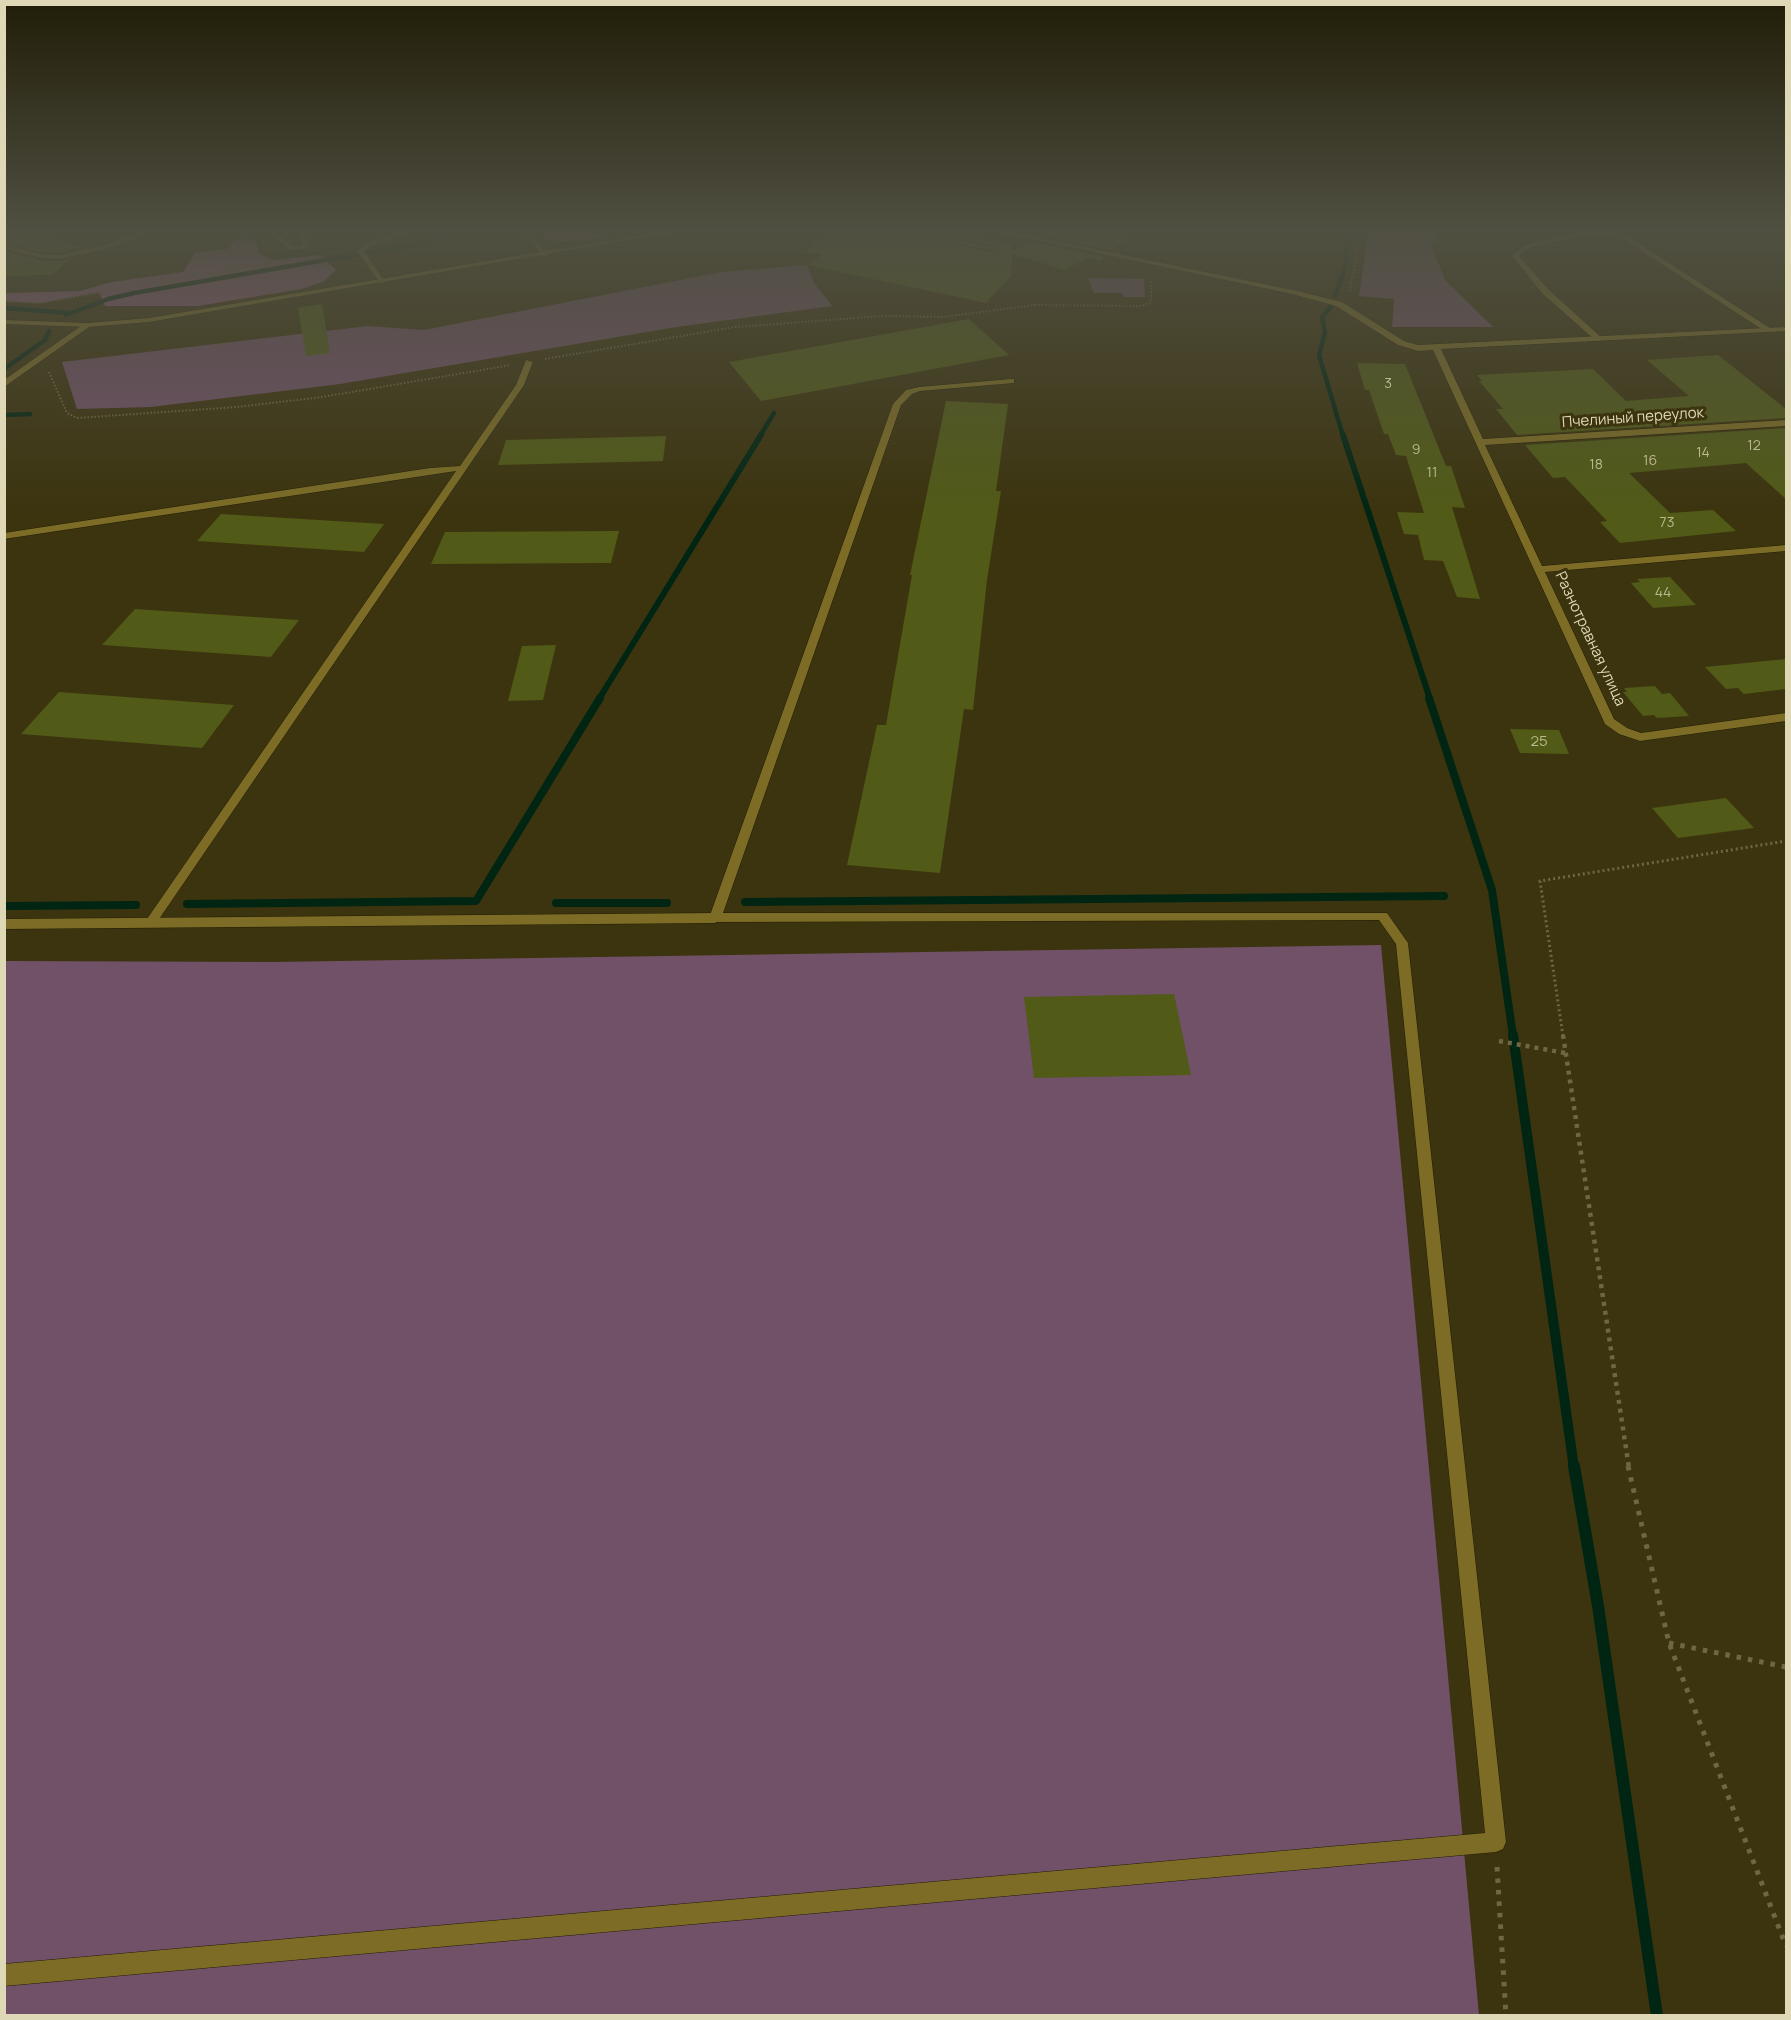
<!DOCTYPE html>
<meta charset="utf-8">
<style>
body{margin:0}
#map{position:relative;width:1791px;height:2020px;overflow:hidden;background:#3c340f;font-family:Manrope,sans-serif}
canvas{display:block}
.frame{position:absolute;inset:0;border:6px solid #dfd8b6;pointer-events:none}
</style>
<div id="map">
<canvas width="1791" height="2020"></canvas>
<div class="frame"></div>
</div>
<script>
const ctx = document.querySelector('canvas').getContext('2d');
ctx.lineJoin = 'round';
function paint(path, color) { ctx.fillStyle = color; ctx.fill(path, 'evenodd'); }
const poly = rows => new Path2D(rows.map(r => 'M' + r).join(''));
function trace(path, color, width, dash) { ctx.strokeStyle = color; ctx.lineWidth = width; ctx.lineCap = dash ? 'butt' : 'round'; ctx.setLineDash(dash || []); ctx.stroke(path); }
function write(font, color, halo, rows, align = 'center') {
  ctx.font = font + ' Manrope,sans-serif'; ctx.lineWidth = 6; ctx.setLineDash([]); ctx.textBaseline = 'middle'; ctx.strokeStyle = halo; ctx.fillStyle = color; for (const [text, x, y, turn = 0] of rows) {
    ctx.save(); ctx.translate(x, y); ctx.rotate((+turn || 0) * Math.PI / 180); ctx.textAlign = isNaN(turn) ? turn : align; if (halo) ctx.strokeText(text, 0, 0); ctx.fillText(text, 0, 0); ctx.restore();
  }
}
paint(poly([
 [1369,230,1437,230,1432,247,1445,280,1493,327,1392,327,1394,299,1359,296],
 [807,265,814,283,832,306,676,327,340,384,151,407,77,409,62,362,368,326,424,330,721,272],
 [1088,278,1144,279,1145,297,1124,297,1122,293,1094,293],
 [1381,945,1479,2015,5,2016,5,961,273,962]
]), '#715168');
paint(poly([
 [540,230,597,230,606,237,559,242,544,237],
 [237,239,255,239,259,253,272,260,321,255,336,270,323,282,301,289,198,306,105,306,99,292,40,303,5,301,5,293,80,291,112,282,183,272,195,253,227,249]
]), '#915a82');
trace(poly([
 [1335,296,1345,268,1348,230],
 [1331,307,1322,317,1325,333,1319,355,1343,436],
 [4,308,70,313],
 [66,315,108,299,134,293,413,245,428,241,445,230],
 [4,369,45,340,49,331],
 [4,415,30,414],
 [760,436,774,413]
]), '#012513', 4.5);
trace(poly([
 [1343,435,1430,699],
 [599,699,761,435]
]), '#012513', 6);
trace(poly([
 [1429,698,1492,890,1513,1036],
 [745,902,1444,896],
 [556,903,667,903],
 [187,904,476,901,600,698],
 [4,906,136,905]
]), '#012513', 8);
trace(poly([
 [1513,1035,1574,1468]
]), '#012513', 10);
trace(poly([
 [1574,1466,1598,1606,1657,2016]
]), '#012513', 12);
paint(poly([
 [4,230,29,230,83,247,59,253,41,252,4,243],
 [833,230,888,230,992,252,997,248,995,246,918,230,946,230,1012,244,1012,252,1029,241,1105,257,1100,261,1087,258,1064,270,1012,254,1011,276,986,303,807,265,821,255,804,252],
 [1045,230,1136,230,1112,250,1038,235],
 [4,251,41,260,59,261,70,259,53,275,4,276],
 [322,304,330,353,306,356,298,308],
 [969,319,1009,355,761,401,729,362],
 [1718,355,1786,409,1786,418,1517,435,1496,409,1503,409,1479,381,1482,381,1477,375,1593,369,1626,401,1689,396,1647,360],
 [1357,363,1405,364,1446,466,1451,466,1465,508,1452,507,1480,599,1457,597,1443,561,1424,560,1418,535,1404,534,1397,512,1424,513,1406,456,1396,455,1388,434,1384,434,1369,390,1365,390],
 [946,401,1008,404,996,491,1001,491,987,580,973,710,964,709,940,873,847,865,877,725,886,725,912,575,910,575],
 [1786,428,1786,499,1746,463,1629,473,1670,513,1713,510,1736,531,1620,543,1600,522,1607,521,1565,477,1553,478,1525,445],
 [666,436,663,461,498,465,506,440],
 [221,514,384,524,364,552,197,541],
 [619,531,611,563,431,564,445,532],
 [1670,577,1696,605,1653,608,1631,583,1640,582,1637,579],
 [135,609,299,620,271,657,102,645],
 [556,645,543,700,508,701,522,646],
 [1786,659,1786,689,1744,694,1738,688,1726,689,1705,667],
 [1655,686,1662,694,1670,693,1689,716,1657,718,1654,715,1643,716,1623,692,1627,692,1624,688],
 [59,692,234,705,202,748,21,734],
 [1510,729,1559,730,1569,754,1520,753],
 [1726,798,1754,828,1678,838,1652,808],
 [1174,994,1191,1075,1034,1078,1024,997]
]), '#515a17');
const lane = poly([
 [146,230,156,230,109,248,59,259,41,258,4,249,4,245,41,254,59,255,105,245,146,230],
 [266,230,273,230,294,247,303,245,296,230,302,230,309,245,306,249,290,250,266,230],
 [405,230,415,230,371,245,364,251,385,282,380,283,357,251,367,243,405,230],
 [522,230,529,230,547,256,543,256,522,230],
 [890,230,905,230,995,248,992,250,890,230],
 [1592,230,1621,232,1773,330,1766,332,1617,235,1593,234,1539,245,1526,249,1519,256,1548,289,1603,339,1596,341,1542,293,1512,256,1522,247,1535,242,1592,230],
 [526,360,533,362,524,385,155,925,147,925,145,922,147,919,456,471,4,539,4,533,430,468,460,466,516,385,526,360],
 [1011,379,1014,379,1014,383,920,391,912,394,901,405,723,913,1387,913,1408,943,1506,1842,1503,1849,1496,1852,4,1986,4,1964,1485,1833,1396,944,1379,920,715,922,709,918,893,404,906,390,919,387,1011,379]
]);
const street = poly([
 [988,230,1003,230,1293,290,1342,302,1404,341,1418,345,1786,327,1786,331,1441,349,1483,439,1786,420,1786,426,1485,445,1542,566,1786,545,1786,551,1545,572,1614,719,1627,728,1641,733,1786,713,1786,721,1640,741,1619,734,1605,724,1433,350,1418,351,1398,345,1336,306,1292,294,988,230],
 [85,323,92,325,4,387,4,380,85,323],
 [715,913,722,918,715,923,4,929,4,919,715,913]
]);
const secondary = poly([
 [670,230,688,230,149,322,88,327,4,324,4,320,88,323,149,318,670,230]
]);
trace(lane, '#211c06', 1);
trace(street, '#211c06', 1);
trace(secondary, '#211c06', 1);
trace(poly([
 [319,255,344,251],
 [1350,291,1361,230],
 [4,301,40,303,282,261],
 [545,359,735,327,883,316,943,317,1034,305,1142,306,1151,302,1151,279],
 [49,372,67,413,77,418,237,407,322,397,511,365]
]), '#6f6743', 2, [1.5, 2]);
trace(poly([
 [1563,1036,1540,881,1786,841]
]), '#6f6743', 3, [2, 3]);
trace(poly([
 [1563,1035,1629,1468],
 [1499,1041,1565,1053]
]), '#6f6743', 4.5, [4, 5]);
trace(poly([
 [1628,1466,1669,1643,1786,1946],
 [1669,1643,1786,1667],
 [1497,1867,1506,2016]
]), '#6f6743', 5, [4.5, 7]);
paint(lane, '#7c6c25');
paint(street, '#7c6c25');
paint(secondary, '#7c6c25');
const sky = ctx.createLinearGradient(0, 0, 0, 513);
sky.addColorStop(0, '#211d08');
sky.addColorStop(0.45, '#505042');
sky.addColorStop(1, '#50504200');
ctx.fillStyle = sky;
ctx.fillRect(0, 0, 1791, 513);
write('14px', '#bcb88e', null, [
 ["3",1388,384],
 ["12",1754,446],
 ["9",1416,450],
 ["14",1703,453],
 ["16",1650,461],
 ["18",1596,465],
 ["11",1432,473],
 ["73",1667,523],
 ["44",1663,593]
]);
write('15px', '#dfd8b6', '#3c340f', [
 ["Пчелиный переулок",1633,418,-4],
 ["Разнотравная улица",1590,639,65]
]);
write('15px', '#bcb88e', null, [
 ["25",1539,742]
]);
</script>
